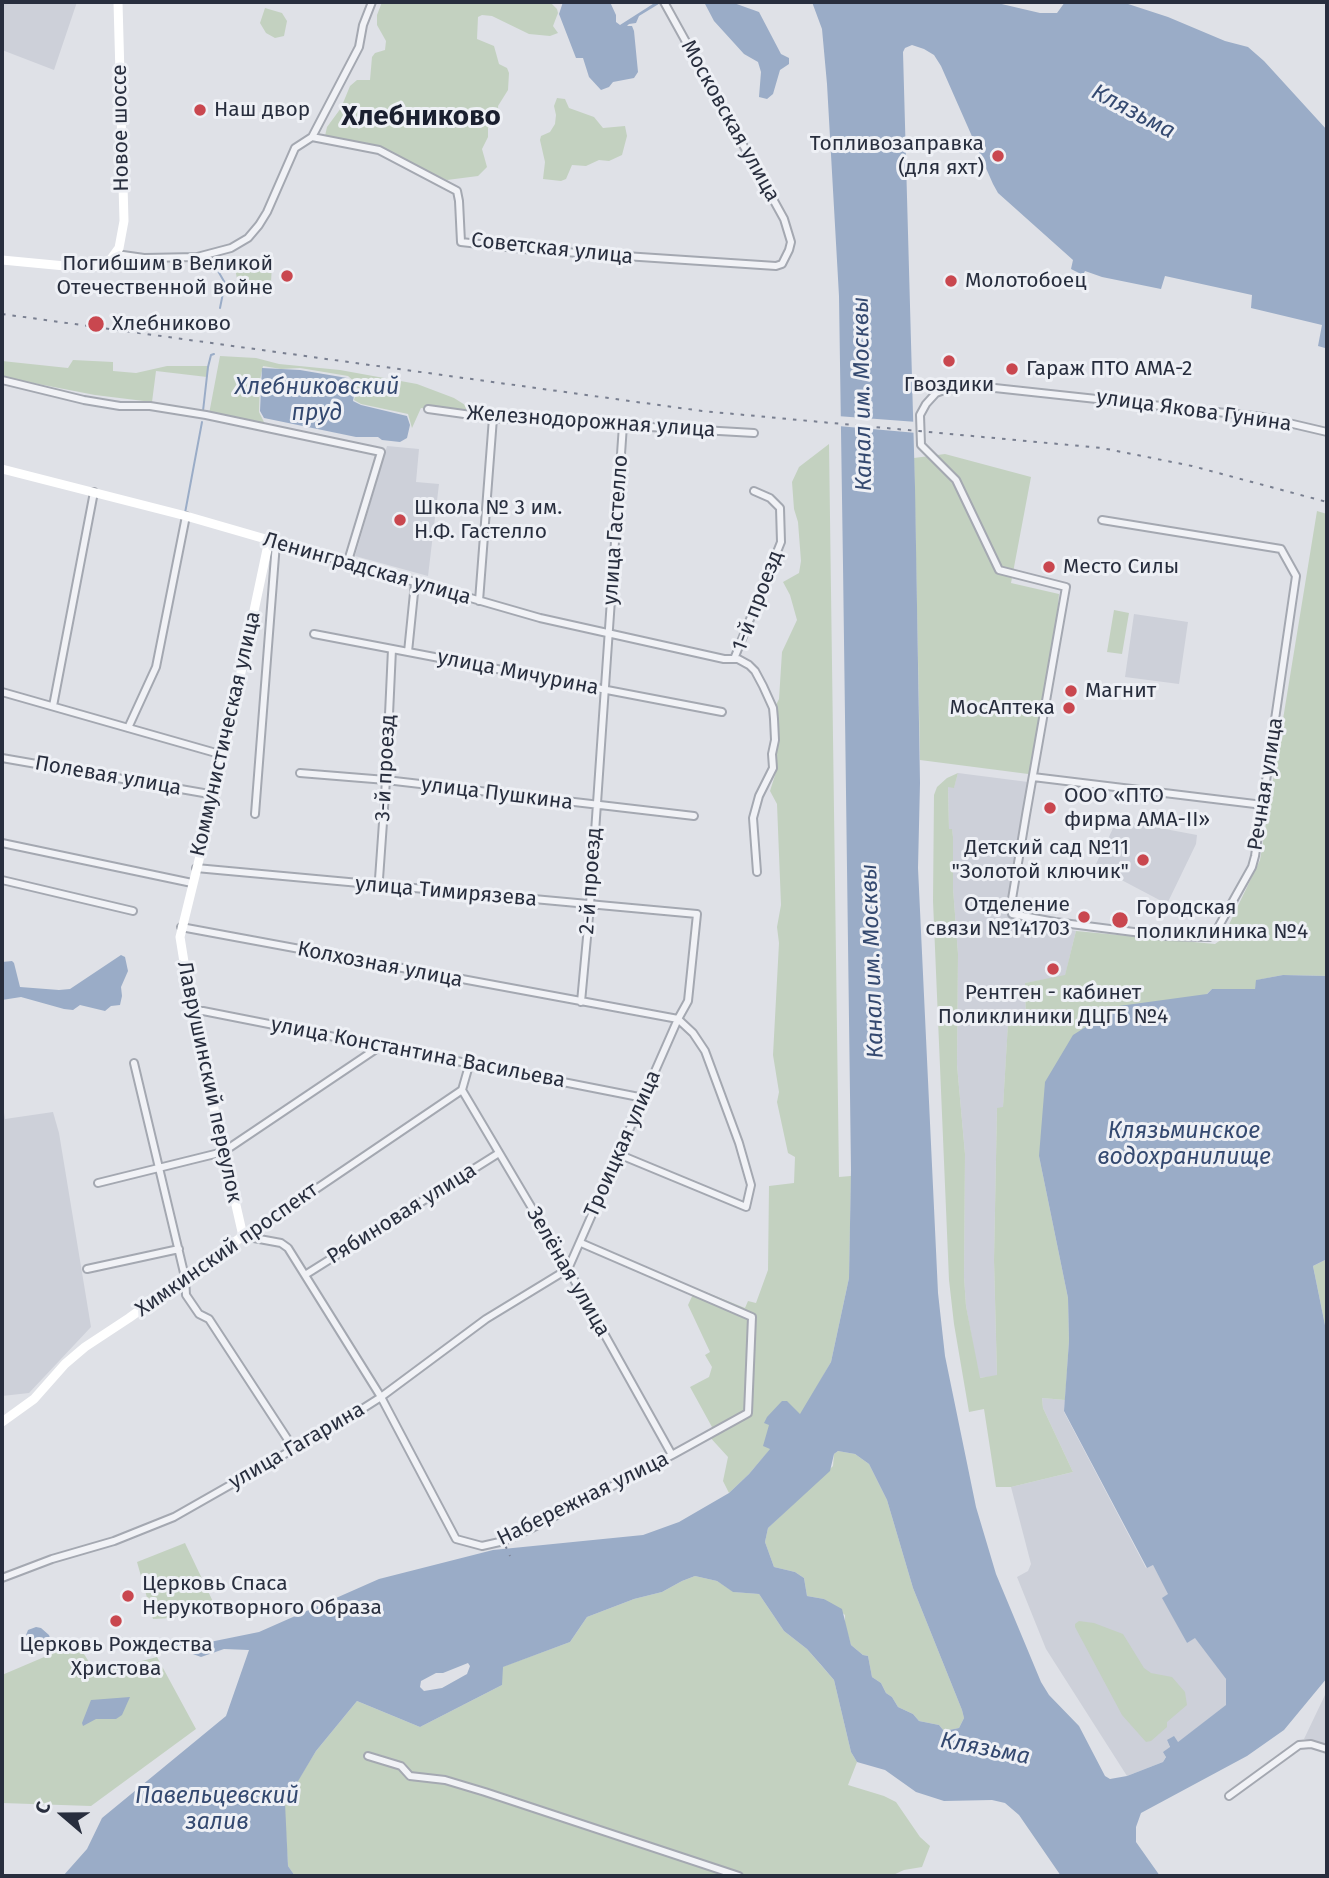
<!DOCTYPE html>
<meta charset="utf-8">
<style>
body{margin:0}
#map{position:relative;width:1329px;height:1878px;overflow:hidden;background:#dfe1e7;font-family:"Fira Sans",sans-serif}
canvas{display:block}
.frame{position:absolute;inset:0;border:4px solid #282e3e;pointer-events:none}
.north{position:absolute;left:28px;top:1780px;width:70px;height:70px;-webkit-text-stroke:5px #eef0f5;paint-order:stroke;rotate:290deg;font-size:19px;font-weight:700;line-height:28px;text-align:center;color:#282e3e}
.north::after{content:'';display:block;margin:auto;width:24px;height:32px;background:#282e3e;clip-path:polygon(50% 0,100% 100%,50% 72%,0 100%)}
</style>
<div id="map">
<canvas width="1329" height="1878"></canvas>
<div class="frame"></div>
<div class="north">С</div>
</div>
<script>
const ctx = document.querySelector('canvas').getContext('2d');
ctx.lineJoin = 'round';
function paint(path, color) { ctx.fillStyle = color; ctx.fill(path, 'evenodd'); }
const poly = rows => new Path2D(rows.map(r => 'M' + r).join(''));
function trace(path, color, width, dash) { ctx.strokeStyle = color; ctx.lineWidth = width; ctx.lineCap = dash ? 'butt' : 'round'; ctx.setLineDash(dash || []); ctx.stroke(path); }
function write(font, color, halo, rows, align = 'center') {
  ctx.font = font + ' "Fira Sans",sans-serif'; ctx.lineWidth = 6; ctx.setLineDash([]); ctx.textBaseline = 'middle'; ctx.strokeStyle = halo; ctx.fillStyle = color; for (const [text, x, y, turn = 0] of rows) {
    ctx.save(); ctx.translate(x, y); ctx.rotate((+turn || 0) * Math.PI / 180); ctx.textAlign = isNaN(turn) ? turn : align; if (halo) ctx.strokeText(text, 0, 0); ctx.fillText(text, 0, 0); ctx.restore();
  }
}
paint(poly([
 [2,2,77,2,54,70,2,50],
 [387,446,419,449,416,482,439,484,428,576,355,556],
 [1134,614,1188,622,1179,684,1125,677],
 [958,773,1028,782,1007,913,1014,920,1076,931,1065,976,1025,983,1026,1021,1008,1024,1003,1108,997,1108,994,1260,997,1376,979,1378,966,1306,964,1277,965,1154,957,1065,958,954,953,888,953,837,952,830,949,829,948,786,954,787],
 [1117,820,1197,835,1196,844,1167,904,1095,866],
 [2,1100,5,1119,53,1112,59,1133,91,1327,29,1393,2,1396],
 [1042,1398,1065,1400,1064,1412,1146,1568,1153,1565,1169,1594,1163,1598,1187,1643,1195,1637,1226,1679,1227,1705,1177,1743,1167,1740,1170,1748,1163,1762,1127,1776,1046,1649,1017,1577,1028,1571,1031,1564,1011,1487,1073,1472,1043,1408],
 [1325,1695,1327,1696,1327,1746,1304,1739]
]), '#cdd0d9');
paint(poly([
 [382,2,550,2,557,9,558,13,553,26,558,33,550,36,529,34,492,16,482,15,478,17,477,39,494,46,499,64,507,68,509,73,508,90,498,106,499,121,488,128,488,137,482,149,487,167,478,176,447,180,367,143,327,139,325,136,327,127,341,108,350,86,357,80,370,80,372,57,375,53,385,50,386,41,377,25,377,15],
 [265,8,282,13,287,21,284,36,275,38,266,33,260,23],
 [557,98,565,99,569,108,594,117,603,128,625,126,627,136,622,155,609,161,599,160,586,166,572,165,566,179,561,181,543,179,545,162,540,140,541,136,550,132,555,124,556,115,554,106],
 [240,261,272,264,271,282,237,279,235,268],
 [220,356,256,358,279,364,340,370,417,384,454,398,481,415,421,408,412,428,408,414,361,404,354,400,358,385,348,376,300,368,281,369,263,366,260,380,259,412,266,426,209,414],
 [73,360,113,362,113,371,136,373,167,366,209,366,207,377,156,371,152,402,95,395,2,377,2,361,68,368],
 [829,444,839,1177,851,1176,849,1278,831,1362,804,1410,749,1474,729,1493,723,1481,728,1457,707,1434,712,1427,690,1387,709,1377,712,1367,705,1355,710,1352,688,1305,696,1288,745,1308,748,1301,756,1303,768,1270,769,1186,794,1183,795,1157,788,1153,777,1102,779,1092,773,1055,779,943,777,927,781,905,777,804,770,791,776,772,778,724,775,707,779,699,782,652,797,620,790,595,783,582,799,573,801,561,798,522,794,509,792,482,799,467],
 [945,454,1031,477,1011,583,1059,594,1052,686,1036,775,920,760,914,458],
 [1317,511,1327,514,1327,976,1283,975,1257,980,1255,989,1212,989,1039,1156,1068,1298,1069,1341,1065,1400,1042,1398,1043,1408,1073,1472,1011,1487,996,1487,984,1409,969,1412,954,1324,949,1280,933,901,934,795,937,787,947,778,958,773,954,788,948,787,949,829,952,829,953,837,953,888,958,954,957,1065,965,1154,964,1277,966,1306,980,1378,997,1375,994,1260,997,1108,1003,1107,1008,1023,1026,1021,1025,983,1065,975,1076,931,1215,944,1222,939,1260,860],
 [1114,610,1129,613,1122,654,1107,652],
 [1327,1259,1327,1335,1313,1266],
 [838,1451,855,1454,869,1464,887,1500,913,1588,962,1710,964,1718,959,1728,944,1731,939,1725,919,1721,913,1714,898,1707,892,1697,886,1693,881,1683,872,1677,868,1656,863,1655,851,1645,845,1625,845,1615,824,1599,807,1596,804,1578,795,1572,774,1567,765,1542,768,1528,833,1466,834,1454],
 [185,1543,216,1608,171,1618,153,1619,137,1562],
 [695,1576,717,1581,734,1592,759,1594,784,1631,807,1649,834,1680,851,1752,857,1762,848,1785,884,1796,896,1802,920,1837,930,1846,922,1867,904,1870,891,1876,295,1876,288,1866,284,1803,316,1751,357,1701,420,1727,502,1685,502,1667,570,1642,587,1617,634,1599,662,1592,682,1581],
 [1079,1621,1094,1623,1123,1634,1144,1668,1151,1673,1172,1677,1185,1692,1187,1705,1167,1722,1167,1727,1151,1741,1146,1742,1122,1715,1075,1627,1075,1624],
 [77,1643,96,1673,157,1657,196,1729,91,1806,2,1803,2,1675]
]), '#c3d1c0');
paint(poly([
 [563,2,610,2,616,15,616,22,620,25,656,2,662,2,639,16,636,23,629,24,627,26,632,26,634,31,638,72,634,78,613,82,609,87,601,90,589,77,583,58,576,58,559,14],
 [704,2,731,2,759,12,781,54,789,58,789,64,780,70,773,94,767,99,759,97,761,72,758,62,744,54,714,21],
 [812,2,993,2,1040,13,1057,13,1065,2,1122,2,1168,17,1225,41,1248,47,1264,61,1327,130,1327,339,1325,348,1318,346,1322,325,1251,308,1252,295,1165,276,1161,289,1102,277,1085,271,1083,275,1071,269,1073,260,998,193,993,184,941,66,934,55,924,49,912,45,905,48,903,52,915,487,920,783,918,868,938,1293,945,1356,976,1507,996,1574,1041,1682,1049,1695,1079,1726,1105,1776,1110,1779,1127,1776,1163,1762,1166,1757,1163,1752,1170,1747,1167,1740,1174,1736,1178,1742,1226,1705,1226,1679,1195,1638,1187,1643,1162,1598,1168,1594,1153,1565,1147,1568,1064,1411,1069,1341,1068,1298,1039,1156,1045,1082,1073,1035,1119,1006,1207,994,1212,989,1255,989,1256,980,1283,975,1327,976,1327,1259,1313,1266,1327,1335,1327,1678,1284,1730,1247,1756,1141,1813,1136,1827,1136,1842,1160,1876,1061,1876,1019,1815,1005,1803,992,1800,944,1801,916,1792,885,1770,857,1762,851,1752,834,1680,822,1666,807,1649,784,1631,759,1594,733,1592,717,1581,695,1576,682,1581,662,1592,634,1599,587,1617,570,1642,503,1667,502,1685,420,1727,357,1701,316,1751,285,1803,288,1866,295,1876,63,1876,87,1849,102,1818,226,1716,249,1650,224,1649,201,1657,163,1643,172,1639,195,1645,259,1632,379,1579,493,1550,643,1535,679,1522,729,1493,749,1474,770,1449,763,1446,769,1425,764,1423,767,1417,782,1401,787,1401,800,1414,831,1362,849,1278,851,1170,843,565,839,296,827,84,822,29],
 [838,1451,855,1454,869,1464,887,1500,913,1588,962,1710,964,1718,959,1728,944,1731,939,1725,919,1721,913,1714,898,1707,892,1697,886,1693,881,1683,872,1677,868,1656,863,1655,851,1645,842,1609,824,1599,807,1596,804,1578,795,1572,774,1567,765,1542,768,1528,830,1471,834,1454],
 [468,1663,470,1666,467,1674,442,1688,424,1691,420,1687,421,1681,436,1673,443,1673],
 [262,368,300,370,347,378,356,384,353,401,361,405,407,416,410,425,407,438,400,442,382,440,378,437,356,437,264,418,260,411],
 [121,955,125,957,128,971,121,987,122,996,120,1005,111,1006,105,1011,80,1005,73,1010,64,1009,21,997,2,1000,2,962,12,961,14,963,20,987,59,990,70,989],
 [36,1627,41,1628,49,1635,52,1644,46,1651,37,1653,28,1649,26,1635,28,1630],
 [130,1697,122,1715,116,1719,96,1719,83,1726,82,1723,91,1700]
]), '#9aacc7');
paint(poly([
 [837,416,917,422,917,433,838,426]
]), '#dfe1e7');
trace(poly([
 [218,271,225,283,220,308],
 [203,411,208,367,211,355,214,354],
 [185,513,202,422]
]), '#9aacc7', 2);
const street = poly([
 [312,137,379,150,457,191,459,201,461,242,534,250,776,266,782,264,789,250,791,242,784,219,664,2],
 [116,254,144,258,197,257,231,248,248,238,259,225,267,212,295,148,312,137,359,47,363,25,372,2],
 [2,380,84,400,120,406,150,406,206,415,381,452,347,564],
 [428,409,493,418,754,433],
 [1102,520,1281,549,1296,576,1255,856,1252,867,1215,933,1209,937,1165,936,1055,922,1012,914,1011,905,1026,815,1066,587,999,570,956,480,921,445,920,415,926,404,936,393,958,385,967,385,1263,417,1327,432],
 [269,540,540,618,724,659,738,659,749,665,755,671,763,686,773,708,774,719,775,740,772,754,773,768,759,796,753,818,757,872],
 [479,601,493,418],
 [314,634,722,712],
 [408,652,415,583],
 [734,659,781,542,780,508,770,498,754,491],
 [2,692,223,755],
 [53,706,94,492],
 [128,728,156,667,186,516],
 [2,758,215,795],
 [300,773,386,780,694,816],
 [1033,777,1263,805],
 [255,814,276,543],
 [2,843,192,883],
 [2,880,133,911],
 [376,886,379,879,386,780,392,649],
 [181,927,678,1019],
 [581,1002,590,905,623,425],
 [192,1012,203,1011,644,1098],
 [134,1063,185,1277,186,1295,199,1314,209,1319,294,1449],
 [462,1090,568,1269,672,1455],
 [462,1090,470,1062],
 [618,1154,746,1207,751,1185,739,1143,705,1051,693,1033,678,1019],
 [98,1183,223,1152,382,1045],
 [243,1236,281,1243,288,1248,381,1397,456,1539,482,1546,504,1541,530,1529,672,1455,748,1413,752,1317,581,1243],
 [243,1236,285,1210,462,1090],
 [87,1269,179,1249],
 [305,1275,499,1153],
 [2,1578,52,1559,114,1541,174,1517,348,1418,381,1397,486,1319,568,1269,678,1019,688,1001,697,914,196,868],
 [368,1756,401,1766,410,1776,445,1780,485,1792,739,1876],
 [1229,1796,1299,1745,1311,1744,1327,1749]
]);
trace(street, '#a4a8b1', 10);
trace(street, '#f1f2f6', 6);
trace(poly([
 [2,260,86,268,98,266,111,259,119,248,124,221,118,2],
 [2,469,186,516,269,540,215,795,180,937,192,1012,243,1236,129,1318,85,1347,65,1364,34,1399,2,1422]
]), '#fff', 9);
trace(poly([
 [2,314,702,411,1102,448,1192,466,1327,502],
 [501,1536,510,1556]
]), '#797f90', 2, [3.5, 7]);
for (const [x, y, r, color] of [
 [200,110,7,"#c9474f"],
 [998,156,7,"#c9474f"],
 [287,276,7,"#c9474f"],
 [951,281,7,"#c9474f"],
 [96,324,9,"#c9474f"],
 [949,361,7,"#c9474f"],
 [1012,369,7,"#c9474f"],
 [400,520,7,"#c9474f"],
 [1049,567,7,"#c9474f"],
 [1071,691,7,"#c9474f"],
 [1069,708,7,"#c9474f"],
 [1050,808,7,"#c9474f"],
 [1143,860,7,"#c9474f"],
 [1084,917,7,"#c9474f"],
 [1120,920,9,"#c9474f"],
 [1053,969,7,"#c9474f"],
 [128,1596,7,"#c9474f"],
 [116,1621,7,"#c9474f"]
]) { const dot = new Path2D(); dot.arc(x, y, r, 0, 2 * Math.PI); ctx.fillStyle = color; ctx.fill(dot); trace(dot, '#eef0f5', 2.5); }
write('21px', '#282e3e', '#eef0f5', [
 ["Наш двор",214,110],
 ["Топливозаправка",984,144,"right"],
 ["(для яхт)",984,168,"right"],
 ["Погибшим в Великой",273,264,"right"],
 ["Отечественной войне",273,288,"right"],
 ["Молотобоец",965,281],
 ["Хлебниково",112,324],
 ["Гараж ПТО АМА-2",1026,369],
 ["Гвоздики",949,385,"center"],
 ["Школа № 3 им.",414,508],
 ["Н.Ф. Гастелло",414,532],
 ["Место Силы",1063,567],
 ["Магнит",1085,691],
 ["МосАптека",1055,708,"right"],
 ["ООО «ПТО",1064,796],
 ["фирма АМА-II»",1064,820],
 ["Детский сад №11",1129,848,"right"],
 ["\"Золотой ключик\"",1129,872,"right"],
 ["Отделение",1070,905,"right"],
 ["связи №141703",1070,929,"right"],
 ["Городская",1136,908],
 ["поликлиника №4",1136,932],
 ["Рентген - кабинет",1053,993,"center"],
 ["Поликлиники ДЦГБ №4",1053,1017,"center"],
 ["Церковь Спаса",142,1584],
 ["Нерукотворного Образа",142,1608],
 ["Церковь Рождества",116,1645,"center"],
 ["Христова",116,1669,"center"]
], 'left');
write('21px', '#282e3e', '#eef0f5', [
 ["Московская улица",730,121,61],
 ["Новое шоссе",121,128,-91],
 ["Советская улица",552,249,6],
 ["улица Якова Гунина",1194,411,8],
 ["Железнодорожная улица",591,422,4],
 ["улица Гастелло",616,530,-86],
 ["Ленинградская улица",367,569,16],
 ["1-й проезд",758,601,-69],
 ["улица Мичурина",518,673,11],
 ["Коммунистическая улица",226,734,-77],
 ["3-й проезд",386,768,-87],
 ["Полевая улица",108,776,10],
 ["Речная улица",1266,784,-81],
 ["улица Пушкина",497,794,7],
 ["2-й проезд",591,881,-86],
 ["улица Тимирязева",446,892,5],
 ["Колхозная улица",380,965,11],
 ["улица Константина Васильева",418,1053,11],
 ["Лаврушинский переулок",209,1082,78],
 ["Троицкая улица",623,1144,-66],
 ["Рябиновая улица",402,1214,-32],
 ["Химкинский проспект",227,1250,-35],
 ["Зелёная улица",568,1272,60],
 ["улица Гагарина",297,1446,-30],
 ["Набережная улица",583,1499,-26]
]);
write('italic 23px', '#344970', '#eef0f5', [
 ["Клязьма",1133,112,28],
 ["Хлебниковский",317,388],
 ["пруд",317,414],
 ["Канал им. Москвы",863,394,-91],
 ["Канал им. Москвы",873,961,-92],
 ["Клязьминское",1184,1132],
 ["водохранилище",1184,1158],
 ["Клязьма",985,1749,11],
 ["Павельцевский",217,1797],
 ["залив",217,1823]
]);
write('bold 28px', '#1a1f2f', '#eef0f5', [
 ["Хлебниково",421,117]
]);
</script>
